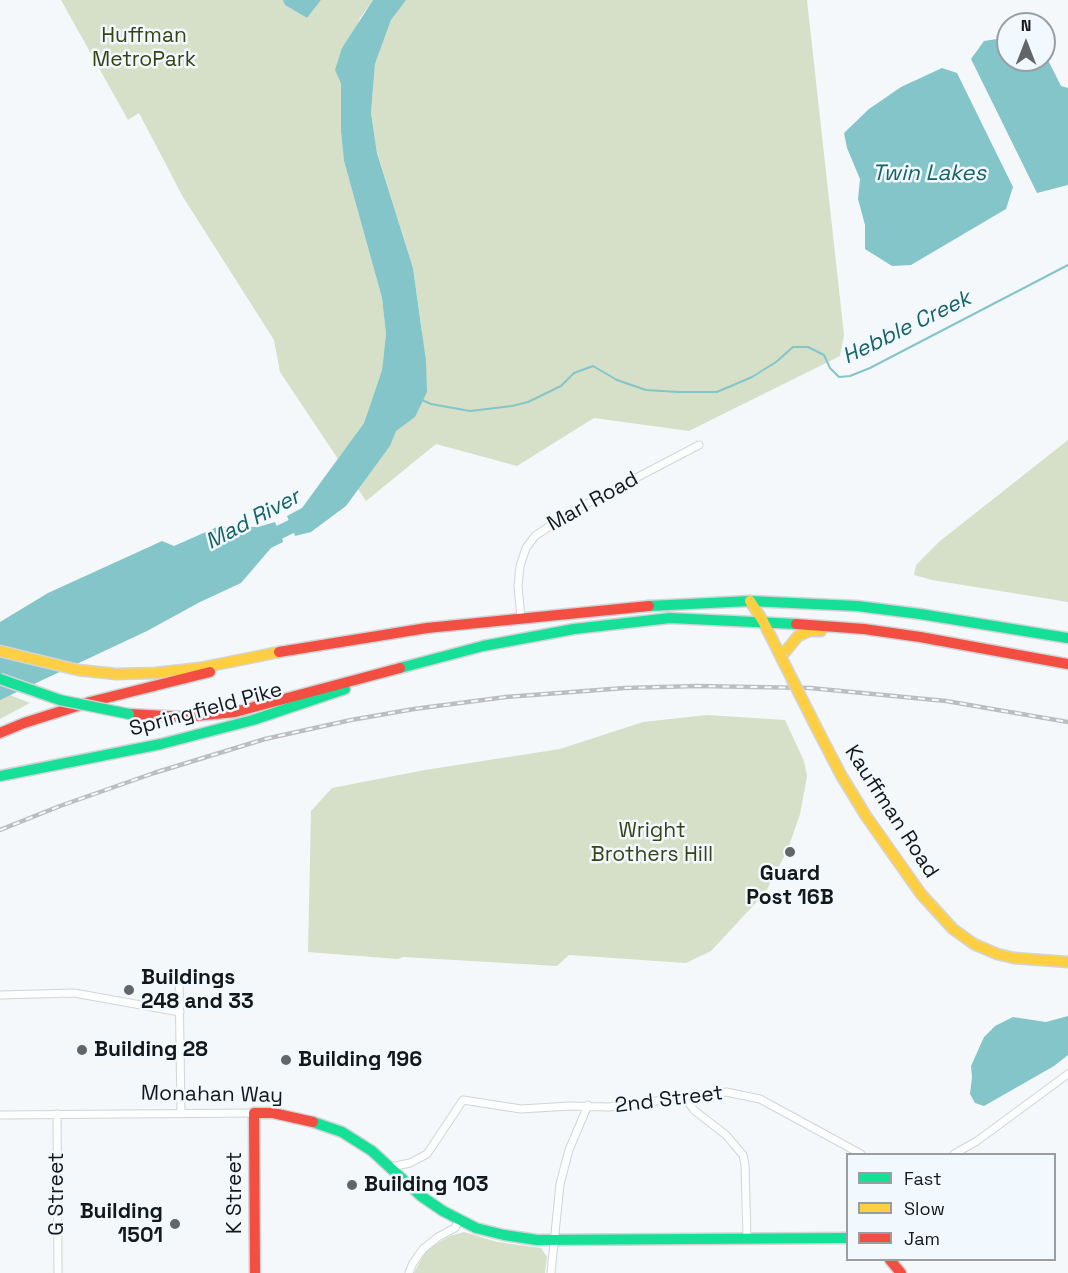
<!DOCTYPE html>
<style>
body{margin:0}
#map{position:relative;width:1068px;height:1273px;overflow:hidden;background:#f4f8fb;font-family:"Space Grotesk",sans-serif}
canvas{display:block}
.legend{position:absolute;left:846px;top:1153px;width:210px;height:108px;box-sizing:border-box;background:#f1f8fe;border:2px solid #999ea2;margin:0;padding:8px 10px;list-style:none;font-size:18px;color:#151719}
.legend li{display:flex;align-items:center;gap:12px;height:30px}
.legend b{width:30px;border:2px solid #999ea2}
.north{position:absolute;left:996px;top:12px;width:60px;height:60px;box-sizing:border-box;background:#f1f8fe;border:2px solid #999ea2;border-radius:50%;rotate:0deg;font-size:16px;font-weight:700;line-height:24px;text-align:center;color:#151719}
.north::after{content:'';display:block;margin:auto;width:21px;height:27px;background:#636668;clip-path:polygon(50% 0,100% 100%,50% 72%,0 100%)}
</style>
<div id="map">
<canvas width="1068" height="1273"></canvas>
<ul class="legend">
<li><b style="height:8px;background:#16e098"></b>Fast</li>
<li><b style="height:8px;background:#ffcf43"></b>Slow</li>
<li><b style="height:8px;background:#f24e42"></b>Jam</li>
</ul>
<div class="north">N</div>
</div>
<script>
const ctx = document.querySelector('canvas').getContext('2d');
ctx.lineJoin = 'round';
function paint(path, color) { ctx.fillStyle = color; ctx.fill(path, 'evenodd'); }
const poly = rows => new Path2D(rows.map(r => 'M' + r).join(''));
function trace(path, color, width, dash) { ctx.strokeStyle = color; ctx.lineWidth = width; ctx.lineCap = dash ? 'butt' : 'round'; ctx.setLineDash(dash || []); ctx.stroke(path); }
function write(font, color, halo, rows, align = 'center') {
  ctx.font = font + ' "Space Grotesk",sans-serif'; ctx.lineWidth = 5; ctx.setLineDash([]); ctx.textBaseline = 'middle'; ctx.strokeStyle = halo; ctx.fillStyle = color; for (const [text, x, y, turn = 0] of rows) {
    ctx.save(); ctx.translate(x, y); ctx.rotate((+turn || 0) * Math.PI / 180); ctx.textAlign = isNaN(turn) ? turn : align; if (halo) ctx.strokeText(text, 0, 0); ctx.fillText(text, 0, 0); ctx.restore();
  }
}
paint(poly([
 [61,0,283,0,286,5,307,18,321,0,373,0,360,18,338,78,341,84,341,132,344,161,382,298,386,334,382,370,364,423,338,459,280,372,274,340,183,197,139,113,128,120],
 [405,0,807,0,844,335,840,356,689,431,594,418,517,466,436,444,366,501,358,489,390,446,395,431,415,417,422,331,413,268,377,152,371,113,375,64,391,20],
 [1068,440,1068,602,932,580,914,575,916,565,940,541],
 [0,691,30,703,0,719],
 [707,715,785,720,804,761,807,776,800,814,788,849,765,893,711,951,686,963,569,955,557,966,403,957,398,959,308,952,311,811,332,788,425,770,560,749,643,722],
 [464,1232,497,1242,541,1248,547,1257,545,1273,414,1273,424,1254,430,1248,450,1236]
]), '#d6dfc7');
paint(poly([
 [283,0,321,0,307,18,285,5],
 [373,0,406,0,391,20,375,64,371,113,377,153,413,268,426,361,427,392,415,417,396,431,390,446,346,506,311,532,295,536,294,532,300,527,293,529,291,524,297,519,289,521,287,516,302,508,364,423,382,370,386,334,382,298,344,161,341,132,341,84,335,70,342,48],
 [997,39,1008,40,1008,60,1044,60,1044,52,1061,86,1068,88,1068,185,1037,193,971,59,984,41],
 [942,68,957,73,1013,187,1006,209,911,265,892,266,865,249,865,225,858,199,860,179,847,148,844,133,869,109,901,87],
 [275,522,277,527,269,532,278,530,280,534,273,540,282,538,283,542,271,548,241,583,200,602,147,631,0,700,0,622,48,593,162,541,174,546,217,527,258,527],
 [1068,1016,1068,1055,1054,1066,984,1106,975,1103,970,1094,972,1077,971,1066,984,1037,995,1026,1013,1017,1046,1022]
]), '#84c5c9');
trace(poly([
 [422,400,431,404,470,411,512,406,528,402,561,386,574,373,593,366,617,380,646,390,678,392,717,392,752,377,776,362,793,347,808,347,824,355,830,368,839,377,850,376,870,368,1068,265]
]), '#84c5c9', 2);
trace(poly([
 [265,539,307,519]
]), '#84c5c9', 14);
const street = poly([
 [521,618,518,586,520,566,526,548,535,536,569,513,699,445],
 [179,977,181,1113],
 [0,995,74,993,180,1012],
 [683,1096,695,1111,726,1135,743,1155,745,1165,747,1238],
 [57,1114,58,1273],
 [0,1115,254,1113],
 [954,1154,977,1141,1068,1074],
 [391,1167,410,1163,427,1154,463,1100,521,1109,570,1106,609,1107,726,1092,760,1099,861,1154],
 [409,1273,413,1263,423,1249,438,1237,455,1228,459,1220],
 [551,1273,560,1184,569,1150,588,1105]
]);
const fast = poly([
 [649,606,750,601,857,606,920,614,1068,638],
 [400,668,483,646,574,629,670,618,796,624],
 [0,776,161,744,253,720,345,689],
 [313,1122,342,1132,372,1151,421,1196,443,1211,476,1228,504,1235,537,1240,848,1238]
]);
const slow = poly([
 [750,601,763,621,781,657],
 [0,651,78,670,116,674,156,673,200,668,279,652],
 [781,657,798,636,810,631,821,631],
 [814,723,841,775,866,816,921,894,953,929,974,944,997,954,1014,958,1068,962]
]);
const jam = poly([
 [796,624,864,629,920,637,1068,664],
 [279,652,427,628,649,606],
 [129,714,185,717,235,712,400,668],
 [0,733,24,723,90,702,210,672],
 [890,1260,901,1273],
 [255,1273,254,1113,273,1113,313,1122]
]);
trace(street, '#d2d4d7', 9);
trace(fast, '#d2d4d7', 13);
trace(slow, '#d2d4d7', 13);
trace(jam, '#d2d4d7', 13);
trace(street, '#fdfefe', 7);
trace(fast, '#16e098', 10);
trace(slow, '#ffcf43', 10);
trace(jam, '#f24e42', 10);
const rail = poly([
 [0,830,60,806,154,773,265,739,351,720,414,709,506,697,625,688,697,686,810,688,946,701,1068,722]
]);
trace(rail, '#bdbdbe', 4.5);
trace(rail, '#f1f8fe', 2, [7]);
const fastBridge = poly([
 [0,679,60,700,129,714]
]);
const slowBridge = poly([
 [781,657,814,723]
]);
trace(fastBridge, '#d2d4d7', 13, []);
trace(slowBridge, '#d2d4d7', 13, []);
trace(fastBridge, '#16e098', 10);
trace(slowBridge, '#ffcf43', 10);
for (const [x, y, r, color] of [
 [790,852,6,"#636668"],
 [129,990,6,"#636668"],
 [82,1050,6,"#636668"],
 [286,1060,6,"#636668"],
 [352,1185,6,"#636668"],
 [175,1224,6,"#636668"]
]) { const dot = new Path2D(); dot.arc(x, y, r, 0, 2 * Math.PI); ctx.fillStyle = color; ctx.fill(dot); trace(dot, '#f1f8fe', 2); }
write('21px', '#384314', '#f1f8fe', [
 ["Huffman",144,36],
 ["MetroPark",144,60],
 ["Wright",652,831],
 ["Brothers Hill",652,855]
]);
write('21px', '#151719', '#f1f8fe', [
 ["Marl Road",593,502,-29],
 ["Springfield Pike",206,710,-15],
 ["Kauffman Road",891,812,57],
 ["Monahan Way",212,1095,1],
 ["2nd Street",669,1100,-7],
 ["K Street",235,1193,-90],
 ["G Street",57,1194,-90]
]);
write('bold 21px', '#151719', '#f1f8fe', [
 ["Guard",790,874,"center"],
 ["Post 16B",790,898,"center"],
 ["Buildings",141,978],
 ["248 and 33",141,1002],
 ["Building 28",94,1050],
 ["Building 196",298,1060],
 ["Building 103",364,1185],
 ["Building",163,1212,"right"],
 ["1501",163,1236,"right"]
], 'left');
write('italic 22px', '#166265', '#f1f8fe', [
 ["Twin Lakes",929,174],
 ["Hebble Creek",907,328,-26],
 ["Mad River",253,520,-28]
]);
</script>
